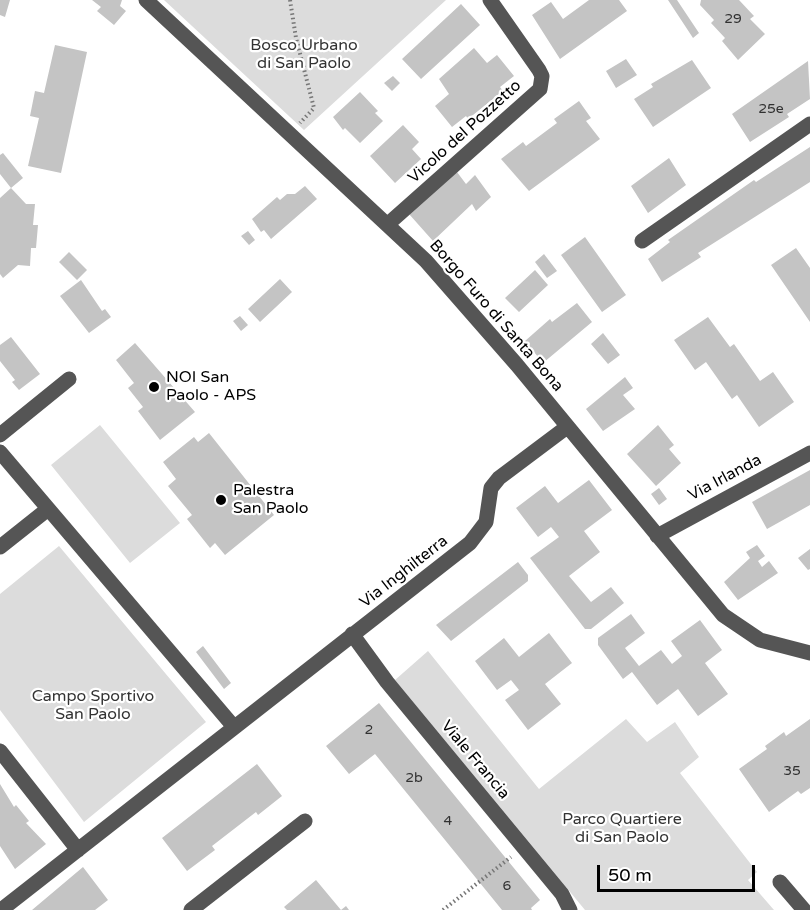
<!DOCTYPE html>
<style>
body{margin:0}
#map{position:relative;width:810px;height:910px;overflow:hidden;background:#fff;font-family:"Varela Round",sans-serif}
canvas{display:block}
.scale{position:absolute;left:597px;top:865px;width:158px;height:27px;box-sizing:border-box;border:3px solid #000;border-top:0;padding-left:8px;font-size:18px;line-height:21px;white-space:nowrap;color:#000;-webkit-text-stroke:4px #fff;paint-order:stroke}
</style>
<div id="map">
<canvas width="810" height="910"></canvas>
<div class="scale">50 m</div>
</div>
<script>
const ctx = document.querySelector('canvas').getContext('2d');
ctx.lineJoin = 'round';
function paint(path, color) { ctx.fillStyle = color; ctx.fill(path, 'evenodd'); }
const poly = rows => new Path2D(rows.map(r => 'M' + r).join(''));
function trace(path, color, width, dash) { ctx.strokeStyle = color; ctx.lineWidth = width; ctx.lineCap = dash ? 'butt' : 'round'; ctx.setLineDash(dash || []); ctx.stroke(path); }
function write(font, color, halo, rows, align = 'center') {
  ctx.font = font + ' "Varela Round",sans-serif'; ctx.lineWidth = 4.5; ctx.setLineDash([]); ctx.textBaseline = 'middle'; ctx.strokeStyle = halo; ctx.fillStyle = color; for (const [text, x, y, turn = 0] of rows) {
    ctx.save(); ctx.translate(x, y); ctx.rotate((+turn || 0) * Math.PI / 180); ctx.textAlign = isNaN(turn) ? turn : align; if (halo) ctx.strokeText(text, 0, 0); ctx.fillText(text, 0, 0); ctx.restore();
  }
}
paint(poly([
 [164,0,446,0,304,130],
 [100,425,180,523,130,563,51,465],
 [59,546,206,722,84,822,0,710,0,594],
 [428,651,539,789,626,719,647,742,675,722,699,757,680,773,757,872,748,880,774,910,585,910,395,680]
]), '#dcdcdc');
paint(poly([
 [0,0,10,0,5,17,0,15],
 [92,0,122,0,120,6,126,11,114,25,97,11,101,7],
 [589,0,619,0,627,11,560,59,532,15,551,2,563,19],
 [668,0,677,0,699,33,693,38],
 [701,0,739,0,754,16,750,19,765,34,738,60,722,41,725,38,711,23,714,20,700,5],
 [461,4,480,25,421,79,402,59],
 [55,45,87,52,61,173,28,166,39,118,30,116,35,91,44,93],
 [474,48,487,63,497,55,514,76,500,87,503,91,468,119,466,116,452,127,435,106,449,94,439,79],
 [626,59,637,75,616,88,606,71],
 [692,60,711,88,653,127,634,99,653,87,651,84],
 [808,61,810,99,787,114,789,117,750,142,732,114],
 [393,76,400,83,392,91,384,83],
 [360,92,378,111,375,113,383,121,360,143,345,128,343,130,333,117],
 [579,101,591,118,586,121,600,139,529,191,501,159,523,142,526,146,557,123,554,119],
 [403,125,419,142,412,149,421,159,395,183,370,156],
 [810,147,810,182,698,253,701,257,662,282,648,259,670,242,668,240,754,180,756,182],
 [3,153,23,178,11,188,0,174,0,155],
 [669,158,686,185,648,213,631,186],
 [457,172,466,184,475,175,491,197,476,211,472,204,433,241,409,214],
 [305,186,317,199,271,239,264,230,261,232,252,219,277,197,280,200,287,194,295,194],
 [11,188,26,204,35,204,33,225,38,225,36,248,31,248,30,266,18,265,3,278,0,274,0,198],
 [248,231,255,240,249,245,241,236],
 [585,237,626,295,602,312,561,255],
 [796,248,810,268,810,322,771,265],
 [69,252,87,270,77,280,59,262],
 [544,254,557,271,547,278,535,262],
 [535,270,548,285,519,312,505,298],
 [280,279,292,292,260,322,248,309],
 [81,280,102,311,105,309,111,317,89,333,60,296],
 [577,303,592,322,543,363,525,341,550,319,552,322],
 [240,316,248,325,241,331,233,321],
 [708,317,730,347,734,344,760,381,773,372,794,402,759,427,737,395,732,399,706,362,695,370,674,340],
 [603,333,620,355,608,364,591,344],
 [11,337,40,374,19,390,12,382,15,380,0,361,0,345],
 [135,343,195,412,160,440,138,411,143,407,128,388,134,383,116,360],
 [625,377,633,388,623,395,635,409,603,431,586,409],
 [658,425,674,445,669,449,681,463,656,486,627,454],
 [209,433,274,515,225,555,215,543,210,548,187,519,192,515,168,486,176,479,163,462,194,437,198,442],
 [810,470,810,505,767,529,752,502],
 [589,480,612,510,584,531,600,552,569,576,591,602,611,587,624,603,591,629,585,629,530,558,559,537,551,527,538,537,516,508,545,486,558,503],
 [659,488,667,499,659,505,651,494],
 [757,545,765,556,758,561,762,567,769,561,778,573,738,600,724,582,750,558,746,552],
 [810,549,810,569,808,570,798,558],
 [518,562,528,575,528,581,451,641,436,625],
 [631,614,645,633,625,648,639,666,661,650,672,664,682,656,671,641,700,620,722,650,705,663,728,694,698,716,678,689,657,705,632,672,623,679,598,645,598,638],
 [549,633,572,663,545,684,561,704,528,730,505,700,519,690,511,680,497,690,475,661,504,638,519,657],
 [203,646,231,683,224,689,196,652],
 [379,703,540,900,531,908,532,910,502,910,375,754,349,774,326,746],
 [810,719,810,788,801,794,798,791,769,812,739,769,767,749,765,746,784,732,786,736],
 [257,764,282,796,258,815,256,812,212,846,215,850,187,871,162,838],
 [0,784,14,807,16,805,29,821,26,823,46,844,15,869,0,846],
 [83,867,108,900,95,910,32,910],
 [316,880,341,910,346,906,349,910,287,910,284,907]
]), '#c4c4c4');
trace(poly([
 [290,0,296,38,314,108,300,123],
 [443,910,511,857]
]), '#777', 4, [1.5, 3]);
trace(poly([
 [146,0,426,261,517,365,723,615,760,640,810,653],
 [388,224,540,89,542,76,539,70,490,0],
 [642,241,810,124],
 [0,435,69,379],
 [0,452,234,727],
 [657,536,810,453],
 [0,547,48,509],
 [352,634,387,682,562,894,570,910],
 [0,751,78,850],
 [780,882,804,910],
 [1,910,470,543,486,522,491,488,499,478,567,427],
 [191,910,305,821]
]), '#555', 15);
for (const [x, y, r, color] of [
 [154,387,6,"#000"],
 [221,500,6,"#000"]
]) { const dot = new Path2D(); dot.arc(x, y, r, 0, 2 * Math.PI); ctx.fillStyle = color; ctx.fill(dot); trace(dot, '#fff', 2); }
write('14px', '#313131', null, [
 ["29",733,19],
 ["25e",771,109],
 ["2",369,730],
 ["35",792,771],
 ["2b",414,778],
 ["4",448,821],
 ["6",507,886]
]);
write('16px', '#333', '#fff', [
 ["Bosco Urbano",304,46],
 ["di San Paolo",304,64],
 ["Campo Sportivo",93,697],
 ["San Paolo",93,715],
 ["Parco Quartiere",622,820],
 ["di San Paolo",622,838]
]);
write('16px', '#000', '#fff', [
 ["Vicolo del Pozzetto",465,132,-42],
 ["Borgo Furo di Santa Bona",496,316,49],
 ["Via Irlanda",725,478,-28],
 ["Via Inghilterra",404,572,-38],
 ["Viale Francia",475,760,50]
]);
write('16px', '#000', '#fff', [
 ["NOI San",166,378],
 ["Paolo - APS",166,396],
 ["Palestra",233,491],
 ["San Paolo",233,509]
], 'left');
</script>
